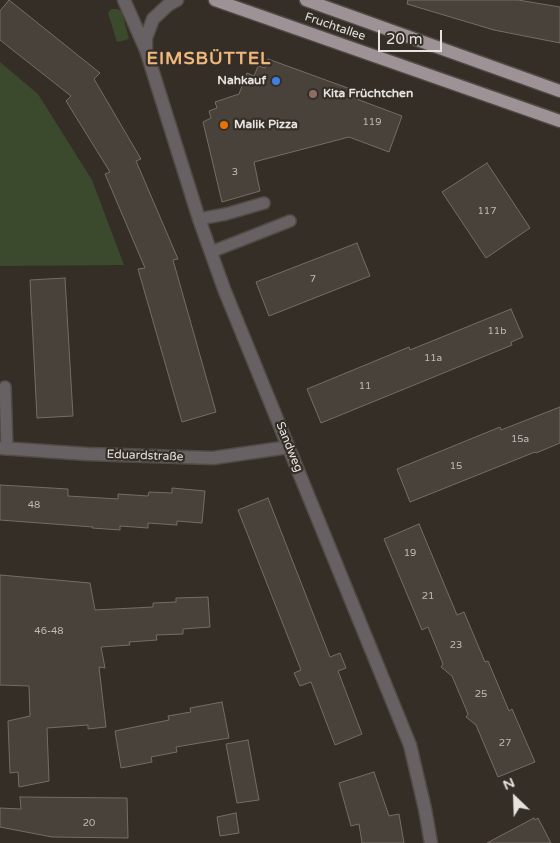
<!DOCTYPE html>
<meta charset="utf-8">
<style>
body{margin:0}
#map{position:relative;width:560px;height:843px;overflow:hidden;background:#342e27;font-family:"Varela Round",sans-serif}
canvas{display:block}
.north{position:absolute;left:490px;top:773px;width:50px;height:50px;-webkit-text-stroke:4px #342e27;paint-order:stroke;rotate:336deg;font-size:14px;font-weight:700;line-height:20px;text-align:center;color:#e6e2dd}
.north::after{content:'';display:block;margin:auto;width:18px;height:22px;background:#e6e2dd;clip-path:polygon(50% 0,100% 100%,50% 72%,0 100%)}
.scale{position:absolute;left:378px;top:30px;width:64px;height:22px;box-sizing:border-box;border:2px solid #e6e2dd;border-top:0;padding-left:6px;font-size:15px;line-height:18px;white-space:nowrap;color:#e6e2dd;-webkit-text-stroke:4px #342e27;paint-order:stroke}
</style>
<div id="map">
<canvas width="560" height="843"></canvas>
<div class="north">N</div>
<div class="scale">20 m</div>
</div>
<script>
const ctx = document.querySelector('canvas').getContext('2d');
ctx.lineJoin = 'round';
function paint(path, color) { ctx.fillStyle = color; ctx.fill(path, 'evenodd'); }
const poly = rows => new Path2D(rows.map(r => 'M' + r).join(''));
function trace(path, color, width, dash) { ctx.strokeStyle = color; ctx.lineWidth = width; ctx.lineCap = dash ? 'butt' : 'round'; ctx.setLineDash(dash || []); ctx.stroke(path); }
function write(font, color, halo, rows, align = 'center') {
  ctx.font = font + ' "Varela Round",sans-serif'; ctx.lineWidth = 4.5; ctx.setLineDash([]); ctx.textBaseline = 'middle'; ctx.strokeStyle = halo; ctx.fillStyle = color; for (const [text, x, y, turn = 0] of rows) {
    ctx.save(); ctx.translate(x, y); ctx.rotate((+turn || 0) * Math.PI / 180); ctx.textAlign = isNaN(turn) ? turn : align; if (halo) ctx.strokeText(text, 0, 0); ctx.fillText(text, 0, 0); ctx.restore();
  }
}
paint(poly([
 [111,9,118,9,122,12,129,39,117,42,108,13],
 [0,62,38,94,92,180,124,265,0,266]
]), '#3b492d');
const building = poly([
 [9,0,100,73,94,79,141,159,136,161,178,259,173,260,216,412,182,422,138,269,145,268,105,174,110,172,66,101,71,96,0,40,0,11,9,0],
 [408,0,518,0,560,7,560,43,494,30,407,4,408,0],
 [268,59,356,91,354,98,402,116,389,152,349,137,254,162,260,191,222,202,203,122,211,118,209,111,217,108,215,102,239,94,247,73,254,76,258,66,265,68,268,59],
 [487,163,530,228,486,258,442,192,487,163],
 [357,243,370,276,269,316,256,282,357,243],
 [65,278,73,416,37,418,30,280,65,278],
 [511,309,523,337,511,342,512,345,321,423,307,389,409,347,410,350,511,309],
 [560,407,560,443,536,453,535,452,410,502,397,469,500,427,501,430,560,407],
 [0,485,68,489,68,496,118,499,118,494,148,496,149,492,172,493,172,488,205,491,202,523,177,521,177,525,148,523,148,528,120,526,120,530,92,528,93,527,0,520,0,485],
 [268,498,330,657,340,653,346,668,338,671,362,734,335,745,311,682,300,686,294,673,301,670,238,510,268,498],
 [419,524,457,615,464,612,485,662,488,661,509,711,512,709,535,762,498,777,476,725,466,717,468,714,452,676,441,667,443,664,428,627,422,630,384,539,419,524],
 [0,575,90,583,95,610,153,607,153,603,176,602,176,598,208,597,210,627,183,629,183,634,156,635,157,640,129,642,130,645,101,647,105,668,99,667,106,727,88,729,88,725,47,728,49,781,19,787,18,772,10,773,8,721,30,716,29,686,0,685,0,575],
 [222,702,229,738,176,747,177,752,151,757,152,762,121,768,115,731,169,720,168,716,191,712,190,708,222,702],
 [248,740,259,800,237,803,226,744,248,740],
 [374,772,389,816,399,814,404,843,362,843,359,824,351,826,339,783,374,772],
 [20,797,127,798,128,838,52,837,0,827,0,808,21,809,20,797],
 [236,813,239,833,220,836,217,817,236,813],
 [534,818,535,820,538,818,551,843,487,843,534,818]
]);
paint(building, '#49423a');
trace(building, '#756d65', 1);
const lane = poly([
 [199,219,226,214,264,203],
 [211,252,290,221],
 [5,387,7,449]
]);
const street = poly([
 [124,0,146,50,199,219,224,289,410,745,425,809,431,843],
 [146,48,146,38,153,19,168,5,177,0],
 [0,448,87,454,213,458,289,447]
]);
const primary = poly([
 [215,0,560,121],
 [306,0,560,91]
]);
trace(lane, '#504b44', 14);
trace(street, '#504b44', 15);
trace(primary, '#504b44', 15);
trace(lane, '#676163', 11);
trace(street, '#676163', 12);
trace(primary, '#9d9296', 12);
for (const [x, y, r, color] of [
 [276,81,5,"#3f7fe0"],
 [313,94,5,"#8d6e63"],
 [224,125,5,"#e8710a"]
]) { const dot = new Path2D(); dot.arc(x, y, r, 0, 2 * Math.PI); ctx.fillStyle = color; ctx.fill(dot); trace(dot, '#342e27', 2); }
write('10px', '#bfbab4', null, [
 ["119",372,122],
 ["3",235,172],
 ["117",487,211],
 ["7",313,279],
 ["11b",497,331],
 ["11a",433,358],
 ["11",365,386],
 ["15a",520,439],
 ["15",456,466],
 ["48",34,505],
 ["19",410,553],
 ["21",428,596],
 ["46-48",49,631],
 ["23",456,645],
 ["25",481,694],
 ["27",505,743],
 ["20",89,823]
]);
write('12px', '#e6e2dd', '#342e27', [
 ["Fruchtallee",335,27,19],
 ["Sandweg",289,447,68],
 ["Eduardstraße",145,456,2]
]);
write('bold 12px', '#e6e2dd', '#342e27', [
 ["Nahkauf",266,81,"right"],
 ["Kita Früchtchen",323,94],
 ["Malik Pizza",234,125]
], 'left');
ctx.letterSpacing = '1px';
write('bold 18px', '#f0b77c', '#342e27', [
 ["EIMSBÜTTEL",209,59]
]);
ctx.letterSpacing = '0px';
</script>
